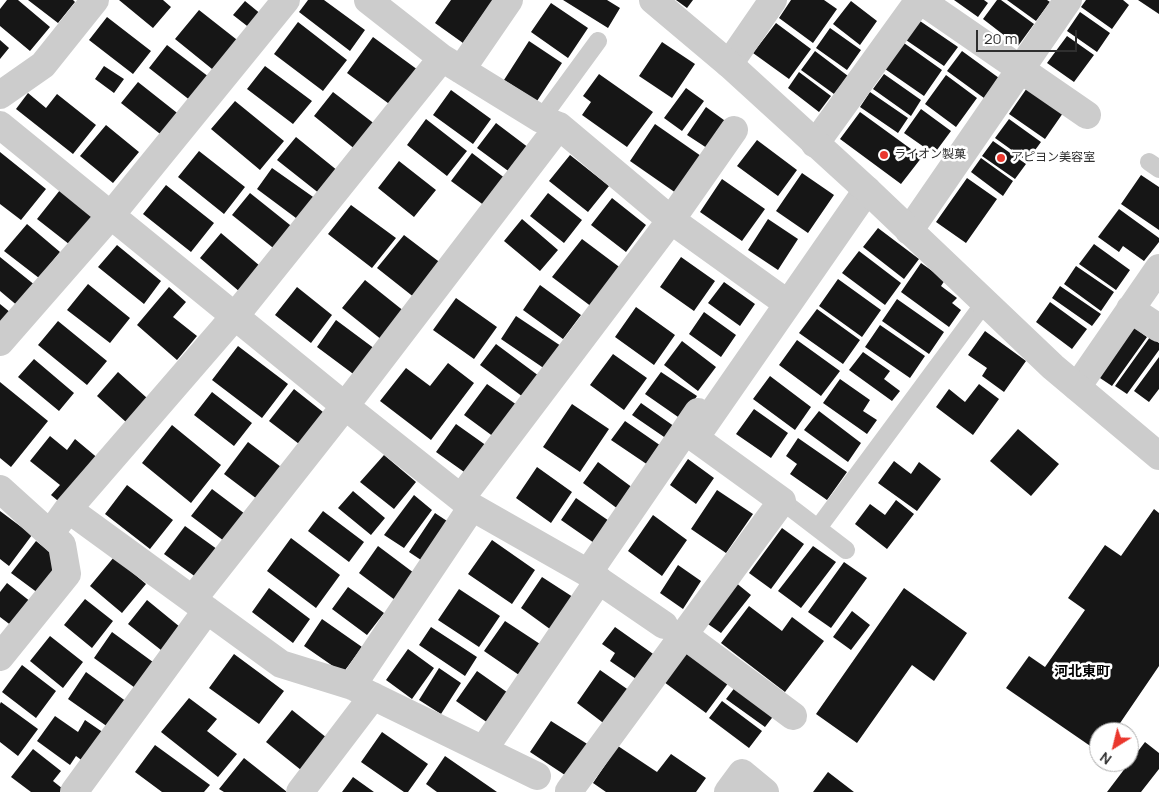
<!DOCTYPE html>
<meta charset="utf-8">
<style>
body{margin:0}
#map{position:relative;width:1159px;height:792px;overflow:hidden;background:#fff;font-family:Manrope,sans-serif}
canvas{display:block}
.north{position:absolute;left:1089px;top:722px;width:50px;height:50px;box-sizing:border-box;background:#fff;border:1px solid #acacac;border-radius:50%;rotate:216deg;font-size:14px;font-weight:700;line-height:20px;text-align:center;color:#2f2f2f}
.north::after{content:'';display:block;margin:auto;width:18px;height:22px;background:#ea372d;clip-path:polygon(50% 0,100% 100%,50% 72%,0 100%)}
.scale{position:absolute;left:976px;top:30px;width:101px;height:22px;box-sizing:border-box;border:2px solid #2f2f2f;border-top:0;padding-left:6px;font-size:15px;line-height:18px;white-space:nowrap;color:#2f2f2f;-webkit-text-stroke:4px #fff;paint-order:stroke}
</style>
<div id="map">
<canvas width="1159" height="792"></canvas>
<div class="north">N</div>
<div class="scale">20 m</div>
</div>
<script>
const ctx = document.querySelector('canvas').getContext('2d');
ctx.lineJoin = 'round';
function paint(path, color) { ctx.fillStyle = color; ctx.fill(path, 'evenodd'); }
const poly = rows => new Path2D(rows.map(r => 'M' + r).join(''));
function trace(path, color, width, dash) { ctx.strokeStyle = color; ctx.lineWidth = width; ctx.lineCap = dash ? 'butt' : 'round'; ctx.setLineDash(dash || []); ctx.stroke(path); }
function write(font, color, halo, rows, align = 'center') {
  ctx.font = font + ' Manrope,"Noto Sans JP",sans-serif'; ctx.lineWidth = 5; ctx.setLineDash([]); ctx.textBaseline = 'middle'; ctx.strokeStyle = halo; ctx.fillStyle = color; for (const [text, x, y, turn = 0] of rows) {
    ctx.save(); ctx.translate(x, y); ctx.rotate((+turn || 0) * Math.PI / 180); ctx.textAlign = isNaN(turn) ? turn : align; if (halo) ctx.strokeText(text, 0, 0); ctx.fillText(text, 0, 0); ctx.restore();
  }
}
paint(poly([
 [7,0,18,0,50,27,30,51,0,26,0,9],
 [28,0,73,0,75,2,58,23],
 [119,0,163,0,171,7,153,28],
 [308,0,324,0,365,30,350,51,299,12],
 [451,0,493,0,463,43,435,23],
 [563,0,607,0,620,8,608,28],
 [676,0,693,0,687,8],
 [791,0,824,0,837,9,813,43,779,18],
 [954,0,984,0,988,3,978,17],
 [997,0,1001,0,1034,24,1018,46,983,19],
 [1007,0,1047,0,1050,2,1036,21],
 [1086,0,1123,0,1129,5,1112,29,1081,7],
 [1138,0,1159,0,1159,14],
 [245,1,262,15,251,29,233,15],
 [851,1,877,21,860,45,833,24],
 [551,3,588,28,568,58,531,32],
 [199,10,241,43,217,73,175,39],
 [1080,12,1110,33,1097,52,1067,31],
 [107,17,151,51,133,74,89,40],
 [920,21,958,47,944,66,906,40],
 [298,22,347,60,323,91,274,54],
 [776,23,811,49,789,79,753,53],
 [830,28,861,50,847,70,816,48],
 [1067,36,1094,55,1074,82,1047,63],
 [373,37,418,70,392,106,347,73],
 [0,40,9,48,0,59],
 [529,41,562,63,537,101,504,80],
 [662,42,695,64,672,98,639,76],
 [904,43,942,70,924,96,885,69],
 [167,45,209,77,191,101,149,68],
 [815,51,848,76,834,94,801,70],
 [962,51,999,78,984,98,947,71],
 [104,66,124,79,114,93,95,79],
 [265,66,312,101,293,124,247,89],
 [799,72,831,96,819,112,788,88],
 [599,74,653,112,627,147,582,115,591,102,583,96],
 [884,74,921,100,911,116,873,89],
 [946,75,977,98,956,127,925,104],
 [138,82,181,116,164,137,121,103],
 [686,88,704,101,682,131,664,118],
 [1027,88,1063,113,1045,139,1009,114],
 [451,90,491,119,473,144,433,115],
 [333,92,376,125,356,150,314,116],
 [870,92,908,118,898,133,860,107],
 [28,93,46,108,57,94,96,125,73,154,16,109],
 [235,101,284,141,260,170,211,129],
 [706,107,728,123,710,150,687,135],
 [921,109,951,131,934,154,904,133],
 [860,112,922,157,901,184,840,139],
 [426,119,467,151,447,176,407,145],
 [1009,119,1041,142,1027,161,995,138],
 [496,123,529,148,511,173,477,148],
 [655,124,701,156,676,193,630,161],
 [106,125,139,152,113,183,80,156],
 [296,137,338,171,320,194,277,160],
 [757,140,797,170,778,196,737,166],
 [993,141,1026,164,1015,179,982,156],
 [199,151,245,187,224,214,178,177],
 [0,152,46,189,21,220,0,204],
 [472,153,506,179,485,206,451,181],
 [570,155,609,186,588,212,549,181],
 [981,158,1013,181,1003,196,971,172],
 [399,161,436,190,414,217,378,188],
 [272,168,316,199,300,221,257,189],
 [802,173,834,195,808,233,776,211],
 [1141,175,1159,187,1159,230,1121,204],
 [967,178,997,199,966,243,936,222],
 [722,179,765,209,742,241,700,212],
 [166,185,214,223,191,252,143,214],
 [60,190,97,220,74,248,37,219],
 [250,193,295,229,277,251,232,215],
 [548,193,582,220,564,243,530,216],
 [612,198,646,225,626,252,591,225],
 [351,205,396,238,372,268,328,234],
 [1119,209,1159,238,1159,242,1144,261,1123,246,1119,252,1098,237],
 [522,219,558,250,540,271,504,241],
 [768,219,798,239,778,270,748,250],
 [27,224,60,252,39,278,4,251],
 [878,228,919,259,904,279,863,247],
 [221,233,260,266,240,292,200,258],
 [404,235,442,264,415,298,377,268],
 [582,239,622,269,592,307,552,277],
 [1094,244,1130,270,1116,290,1079,264],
 [117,245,161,281,144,304,98,267],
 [859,251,901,283,885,305,842,273],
 [0,257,36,286,19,307,0,291],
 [681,257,715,281,694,311,660,287],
 [921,263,945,280,941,286,957,298,952,303,961,310,949,327,901,292],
 [1076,266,1114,292,1101,311,1064,284],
 [838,279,881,310,862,337,819,306],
 [365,280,405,312,382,340,342,308],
 [724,282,755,304,740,326,708,303],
 [88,284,130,318,110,343,67,310],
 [540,285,581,315,563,339,523,310],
 [1060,286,1101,314,1092,326,1052,298],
 [169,287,186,302,173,317,197,336,177,360,137,325],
 [297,287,332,315,311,343,275,315],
 [456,298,497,327,474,359,433,330],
 [897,299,944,332,929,354,882,321],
 [1050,302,1087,329,1072,349,1036,322],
 [0,304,11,313,0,326],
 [636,307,675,335,654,365,615,337],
 [817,309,860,340,843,364,799,333],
 [704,312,736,335,721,357,689,334],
 [516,316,561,346,545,369,501,339],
 [336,320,375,349,356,376,317,347],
 [58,321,107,361,87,385,38,345],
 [880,325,925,356,910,378,865,347],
 [1132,326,1147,337,1112,386,1097,376],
 [985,331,1026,361,1004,392,982,376,987,368,968,355],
 [1150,337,1159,343,1159,350,1127,394,1115,386],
 [797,340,840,371,821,396,779,365],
 [682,341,716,367,698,391,664,365],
 [496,344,539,376,523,397,480,365],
 [238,346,288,384,262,418,212,380],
 [863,352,890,371,884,379,900,391,892,401,849,370],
 [613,354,647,378,624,410,590,385],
 [1159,357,1159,389,1149,402,1134,391],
 [34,359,74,393,59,411,18,377],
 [448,363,474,383,431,440,380,401,406,368,430,386],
 [118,372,147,398,126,422,97,396],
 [661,372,697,396,681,419,645,394],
 [770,376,811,407,795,430,753,399],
 [840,379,870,400,863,411,877,420,867,434,823,403],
 [0,382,48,421,11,467,0,458],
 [487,384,517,405,494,437,464,415],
 [979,384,999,399,973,435,936,407,949,389,965,402],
 [294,389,328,416,303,447,269,421],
 [212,392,252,423,234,446,194,415],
 [641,403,678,429,670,441,632,415],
 [572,404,609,429,580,472,543,447],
 [754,409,788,433,771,458,736,434],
 [819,411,861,443,848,462,804,430],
 [625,421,664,448,651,467,611,440],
 [456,424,487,446,467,474,436,452],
 [172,425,221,465,191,503,142,463],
 [1018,429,1059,464,1031,496,990,461],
 [50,436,67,450,75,439,100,460,63,505,51,495,60,485,30,461],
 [798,438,847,472,827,500,790,474,797,464,786,456],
 [248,442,285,470,261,502,224,474],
 [384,455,416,482,394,509,360,482],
 [688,459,714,478,696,504,670,485],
 [894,461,911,474,919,462,941,479,917,511,878,483],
 [598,462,633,488,618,509,583,483],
 [537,467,572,492,551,523,516,498],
 [127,485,173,520,150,549,105,514],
 [212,489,249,517,228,544,191,516],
 [717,490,753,514,726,553,691,529],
 [353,491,385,518,371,535,338,508],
 [414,495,432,510,404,548,384,535],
 [576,498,612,523,597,545,561,520],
 [896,500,914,514,887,549,855,524,870,504,885,515],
 [1154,509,1159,513,1159,666,1114,732,1099,732,1099,752,1006,688,1029,656,1045,667,1085,610,1068,598,1105,545,1121,556],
 [0,511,32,535,9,566,0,559],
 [323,511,364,542,349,562,308,531],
 [435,513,453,525,427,564,409,552],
 [653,515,687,540,662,576,628,551],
 [185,526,221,552,200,580,164,554],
 [782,528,804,544,771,589,749,573],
 [291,538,340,575,316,608,267,571],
 [492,540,535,570,512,604,468,574],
 [36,541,51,553,56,569,38,593,11,573],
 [378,546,414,573,395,600,359,573],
 [813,546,836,562,801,608,778,591],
 [114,557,146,584,122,613,90,586],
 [844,562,867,578,831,628,808,612],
 [678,565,701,581,683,609,660,593],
 [542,577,576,599,554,632,521,608],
 [735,582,751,595,721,633,705,622],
 [7,583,31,602,12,626,0,617,0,592],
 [348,587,384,613,367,635,332,609],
 [269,588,310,619,293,643,252,612],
 [904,588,967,633,934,681,912,665,857,743,816,714],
 [459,589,500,616,479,647,438,620],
 [85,599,113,621,92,648,64,625],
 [147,600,180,627,161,650,128,624],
 [749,606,782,631,792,617,824,641,785,692,721,643],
 [852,611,870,625,851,650,833,637],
 [322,619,362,647,343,673,304,646],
 [505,621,540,644,519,675,484,651],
 [431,627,477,657,465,676,419,645],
 [615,627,656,656,639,681,610,661,615,653,602,644],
 [112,632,157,665,138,690,94,658],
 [50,636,83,662,63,688,30,661],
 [408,649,434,668,412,699,386,680],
 [687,652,729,682,706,713,664,682],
 [234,654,284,691,259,724,209,688],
 [22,665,56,691,36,718,2,692],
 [439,668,461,683,441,714,419,700],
 [600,670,630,691,606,725,577,703],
 [477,671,511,695,491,725,456,701],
 [86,672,127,702,108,727,68,699],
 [736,686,775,714,765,727,726,699],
 [189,698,217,719,207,731,237,754,218,777,161,732],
 [722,701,762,731,749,748,709,718],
 [1,702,38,729,18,756,0,742,0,704],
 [292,710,327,738,301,770,266,742],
 [55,716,78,732,85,720,104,733,84,762,76,756,70,765,37,741],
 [551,721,592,747,571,779,530,752],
 [382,732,428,764,408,792,404,792,361,762],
 [1145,742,1159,753,1159,769,1141,792,1107,792],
 [155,745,210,785,204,792,162,792,135,772],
 [618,746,657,772,671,754,706,778,696,792,606,792,593,783],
 [33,749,61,771,53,781,63,789,61,792,31,792,11,777],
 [445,756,497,792,437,792,426,784],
 [244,758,287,792,224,792,219,789],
 [828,772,854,792,813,792],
 [353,777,374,792,342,792]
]), '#161616');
trace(poly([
 [541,119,598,41],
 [1149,162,1159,169],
 [782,501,846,550],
 [818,528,985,302]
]), '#ccc', 18);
trace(poly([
 [920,0,1087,115],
 [729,64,773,0],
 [461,70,509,0],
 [0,95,43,65,95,0],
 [0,125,345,406,472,507,588,573,664,625],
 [559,126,671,220,777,296],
 [815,144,919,0],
 [909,231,1068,0],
 [1130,309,1159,328],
 [0,342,111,215,286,0],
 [1077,387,1159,268],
 [0,489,62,545,67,574,0,657],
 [461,498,671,220,734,130],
 [68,509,281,664,352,686,537,776],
 [50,534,68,509,235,316,442,58],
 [588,573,698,412],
 [193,599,345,406,559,126,541,119,442,58,368,0],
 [684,635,793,716],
 [352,686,472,507],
 [484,749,599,580],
 [569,791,782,501,695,438,867,190],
 [74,792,207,610],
 [300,792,373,696],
 [728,792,742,773,765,792]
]), '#ccc', 28);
trace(poly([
 [653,0,729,64,867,190,1053,367,1159,456]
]), '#ccc', 28);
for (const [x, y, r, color] of [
 [884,155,5,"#ea372d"],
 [1001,158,5,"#ea372d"]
]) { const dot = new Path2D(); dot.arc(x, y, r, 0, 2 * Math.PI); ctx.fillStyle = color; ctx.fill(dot); trace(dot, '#fff', 2); }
write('12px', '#2f2f2f', '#fff', [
 ["ライオン製菓",894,155],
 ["アピヨン美容室",1011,158]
], 'left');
write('bold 14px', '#000', '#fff', [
 ["河北東町",1082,672]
]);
</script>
